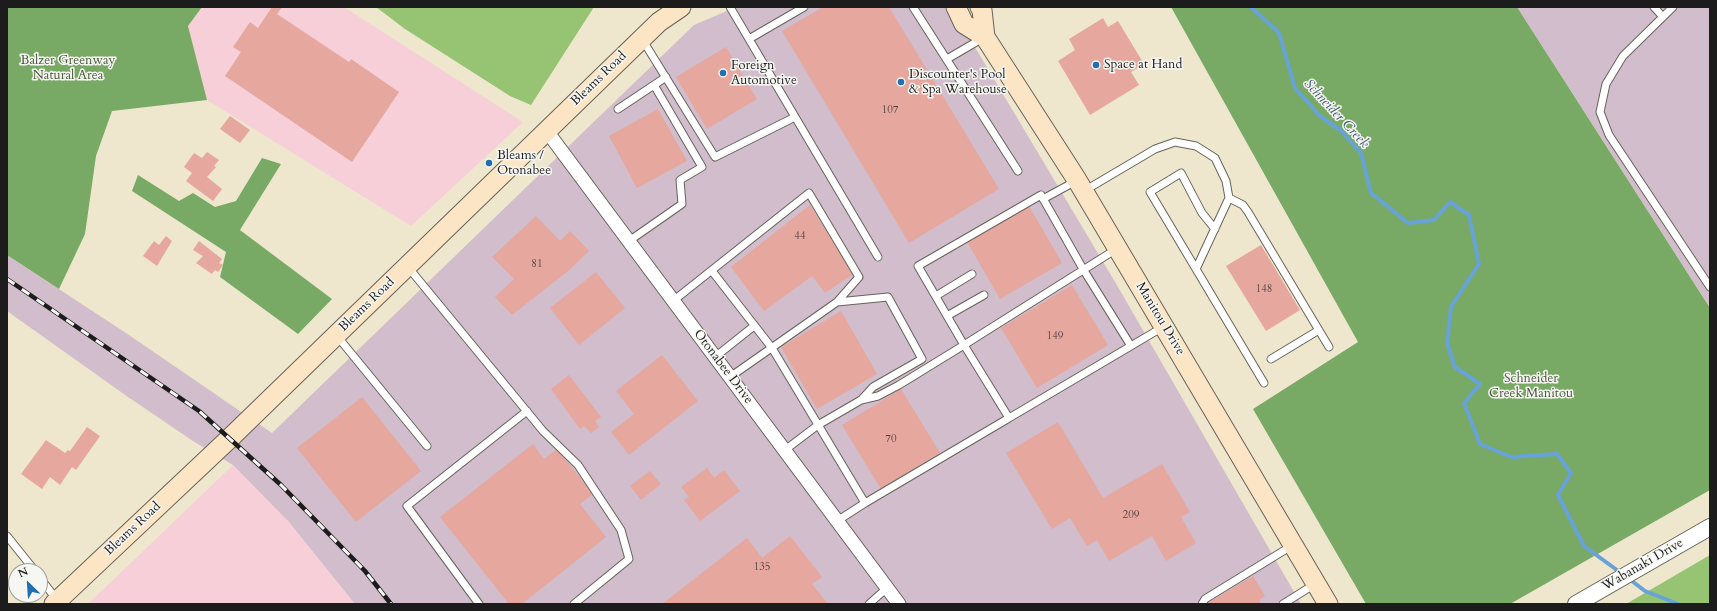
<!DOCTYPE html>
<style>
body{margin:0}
#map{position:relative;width:1717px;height:611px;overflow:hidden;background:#eee7cd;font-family:Cardo,serif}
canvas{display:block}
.frame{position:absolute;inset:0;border:8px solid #1c1c1c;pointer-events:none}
.north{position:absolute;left:8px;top:563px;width:40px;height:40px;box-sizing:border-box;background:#f6f6f2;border:1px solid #9f9f9c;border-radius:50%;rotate:335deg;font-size:11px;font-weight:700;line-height:16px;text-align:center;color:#1c1c1c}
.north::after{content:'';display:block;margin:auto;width:14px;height:18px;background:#1f6fb2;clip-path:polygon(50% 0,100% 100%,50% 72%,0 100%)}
</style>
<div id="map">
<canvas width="1717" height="611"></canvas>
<div class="frame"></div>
<div class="north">N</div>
</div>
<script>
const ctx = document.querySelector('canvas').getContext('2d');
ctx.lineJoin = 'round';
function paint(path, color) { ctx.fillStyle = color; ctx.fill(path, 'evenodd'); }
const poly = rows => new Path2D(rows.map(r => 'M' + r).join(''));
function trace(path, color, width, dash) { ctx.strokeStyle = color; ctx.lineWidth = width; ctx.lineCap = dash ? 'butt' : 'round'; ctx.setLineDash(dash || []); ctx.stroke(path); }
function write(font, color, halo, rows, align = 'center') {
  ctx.font = font + ' Cardo,serif'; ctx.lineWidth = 3; ctx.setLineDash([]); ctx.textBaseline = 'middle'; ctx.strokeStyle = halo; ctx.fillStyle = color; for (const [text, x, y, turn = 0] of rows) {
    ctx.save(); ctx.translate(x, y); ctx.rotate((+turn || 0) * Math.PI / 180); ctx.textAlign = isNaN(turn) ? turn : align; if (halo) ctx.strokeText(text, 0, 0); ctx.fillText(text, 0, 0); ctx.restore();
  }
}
paint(poly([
 [202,7,344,7,523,122,411,226,207,100,188,26],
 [233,465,289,522,355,604,88,604]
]), '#f6cfd9');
paint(poly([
 [736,7,951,7,1118,287,1301,604,355,604,289,522,233,465,193,441,128,397,7,311,7,255,129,335,272,433,694,25],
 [1517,7,1710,7,1709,306]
]), '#d1bdcb');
paint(poly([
 [376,7,594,7,531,105,510,96,405,29],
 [1710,555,1710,604,1626,604]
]), '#96c473');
paint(poly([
 [7,7,202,7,188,26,207,100,112,111,96,156,85,234,59,289,7,255],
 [1171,7,1517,7,1710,308,1710,490,1510,604,1366,604,1253,409,1358,342],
 [262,158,281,164,240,230,332,299,298,334,220,277,226,252,132,191,138,175,179,201,193,193,215,207,236,201]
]), '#78aa65');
trace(poly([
 [1251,7,1279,33,1295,88,1320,116,1340,130,1361,153,1371,193,1408,223,1434,220,1450,202,1469,215,1479,264,1451,307,1447,343,1455,367,1480,384,1464,403,1480,444,1511,457,1557,454,1571,473,1558,495,1584,546,1621,573],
 [1628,578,1645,591,1678,604]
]), '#68a3d8', 4);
paint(poly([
 [272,7,282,7,277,14,349,62,351,59,399,92,352,162,225,76,241,52,233,47,250,22,258,28],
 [823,7,889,7,999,189,909,243,782,31],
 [1103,18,1108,27,1118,21,1144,64,1131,72,1139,85,1090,115,1058,61,1075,50,1069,39],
 [726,47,757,99,707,129,676,77],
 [658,109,687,161,637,188,609,136],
 [230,116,250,130,240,143,220,129],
 [207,152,219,160,214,166,216,167,207,177,222,189,213,201,186,181,192,173,184,167,194,153,202,158],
 [810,205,853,274,825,293,812,276,764,311,731,267],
 [1029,206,1062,263,1000,299,966,240],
 [536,216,560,241,570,231,589,251,568,271,512,315,495,297,514,279,492,257],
 [166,236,172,241,157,266,143,256,154,241,159,245],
 [199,241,222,259,219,263,223,265,218,272,215,270,212,274,196,263,203,256,193,250],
 [1261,245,1300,310,1266,331,1226,266],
 [596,272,625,308,579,345,550,308],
 [1072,285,1108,345,1037,388,1001,328],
 [841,311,877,374,817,409,781,347],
 [662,355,698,401,629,455,611,432,634,414,616,391],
 [569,375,601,417,595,421,599,427,591,433,584,426,580,429,551,389],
 [901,389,940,453,881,489,842,425],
 [362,397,421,471,356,522,297,448],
 [1058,422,1103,498,1162,464,1190,512,1181,517,1196,543,1166,561,1152,536,1109,561,1097,540,1087,546,1070,518,1052,529,1006,453],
 [87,427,100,436,76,470,72,467,60,485,50,477,42,489,21,474,46,440,65,453,68,450,70,451],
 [533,444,544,459,557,449,593,494,580,504,606,537,522,604,509,604,440,517],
 [707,468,714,478,724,470,740,491,700,521,684,500,689,497,681,487],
 [650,471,661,484,641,500,630,486],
 [790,536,822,577,812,584,828,604,662,604,747,538,762,558],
 [1253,576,1265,596,1259,600,1261,604,1206,604]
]), '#e6a79f');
const service = poly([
 [730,7,878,257],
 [913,7,1018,171],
 [1654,7,1663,17],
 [1673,7,1623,56,1606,84,1600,112,1609,135,1710,287],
 [642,39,715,157,795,117],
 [749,39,804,7],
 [947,59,983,38],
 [618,109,666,77],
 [1084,191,1155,149,1175,142,1196,146,1215,158,1226,181,1229,198,1196,269,1264,383],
 [1229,198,1243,205,1248,212,1329,347],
 [1043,199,1076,181],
 [629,241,682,204,680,180,702,167,654,85],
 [1118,248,964,345,1009,418,1163,327],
 [408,267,543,431,578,465,621,530,629,559,574,604],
 [1196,269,1150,192,1181,173,1202,213,1215,229],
 [712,271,772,348,865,503,1009,418],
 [936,296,972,274],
 [673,301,809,193,859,277,837,302],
 [947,316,984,295],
 [337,336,427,446],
 [715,357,754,326],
 [1271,359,1319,330],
 [730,377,837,302,888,297,922,359,873,387,861,400,818,425,785,450],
 [861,400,878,396,899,385,964,345,918,266,1041,195,1083,269,1131,346],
 [837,521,865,503],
 [7,536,35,571],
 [40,578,57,600],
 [479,604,407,506,527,411],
 [869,604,887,588],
 [1202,604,1205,599,1293,545],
 [1283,604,1315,584]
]);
const minor = poly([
 [546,130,899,604]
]);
const tertiary = poly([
 [1576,604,1710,527]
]);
const secondary = poly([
 [956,7,964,24,985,37,1077,180,1328,604],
 [980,7,982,10,985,37],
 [54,604,230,438,659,22,681,7]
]);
trace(service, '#66635a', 9);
trace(minor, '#66635a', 15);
trace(tertiary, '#66635a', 18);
trace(secondary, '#66635a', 21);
trace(service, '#fff', 7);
trace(minor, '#fff', 13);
trace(tertiary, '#fff', 16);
trace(secondary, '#fce5c4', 19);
const rail = poly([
 [7,279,199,411,281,485,365,571,391,604]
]);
trace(rail, '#1c1c1c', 4.5);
trace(rail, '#f6f6f2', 3, [9]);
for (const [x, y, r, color] of [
 [1096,65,4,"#1f6fb2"],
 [723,73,4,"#1f6fb2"],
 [901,82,4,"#1f6fb2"],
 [489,163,4,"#1f6fb2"]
]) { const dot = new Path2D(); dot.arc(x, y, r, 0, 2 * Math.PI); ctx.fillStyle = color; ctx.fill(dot); trace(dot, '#f6f6f2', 1.5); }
write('11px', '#4e3f3d', null, [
 ["107",890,110],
 ["44",800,236],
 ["81",537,264],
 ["148",1264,289],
 ["149",1055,336],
 ["70",891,439],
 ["209",1131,515],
 ["135",762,567]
]);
write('13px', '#47573a', '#f6f6f2', [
 ["Balzer Greenway",68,61],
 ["Natural Area",68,76],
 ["Schneider",1531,379],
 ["Creek Manitou",1531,394]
]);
write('13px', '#1c1c1c', '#f6f6f2', [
 ["Space at Hand",1104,65],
 ["Foreign",731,66],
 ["Automotive",731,81],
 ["Discounter's Pool",909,75],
 ["& Spa Warehouse",909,90],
 ["Bleams /",497,156],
 ["Otonabee",497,171]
], 'left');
write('13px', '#1c1c1c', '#f6f6f2', [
 ["Bleams Road",599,79,-44],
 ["Bleams Road",367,305,-44],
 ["Manitou Drive",1160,319,59],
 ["Otonabee Drive",723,367,53],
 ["Bleams Road",133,529,-43],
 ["Wabanaki Drive",1643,565,-30]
]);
write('italic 14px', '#3e5971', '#f6f6f2', [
 ["Schneider Creek",1336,114,47]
]);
</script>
